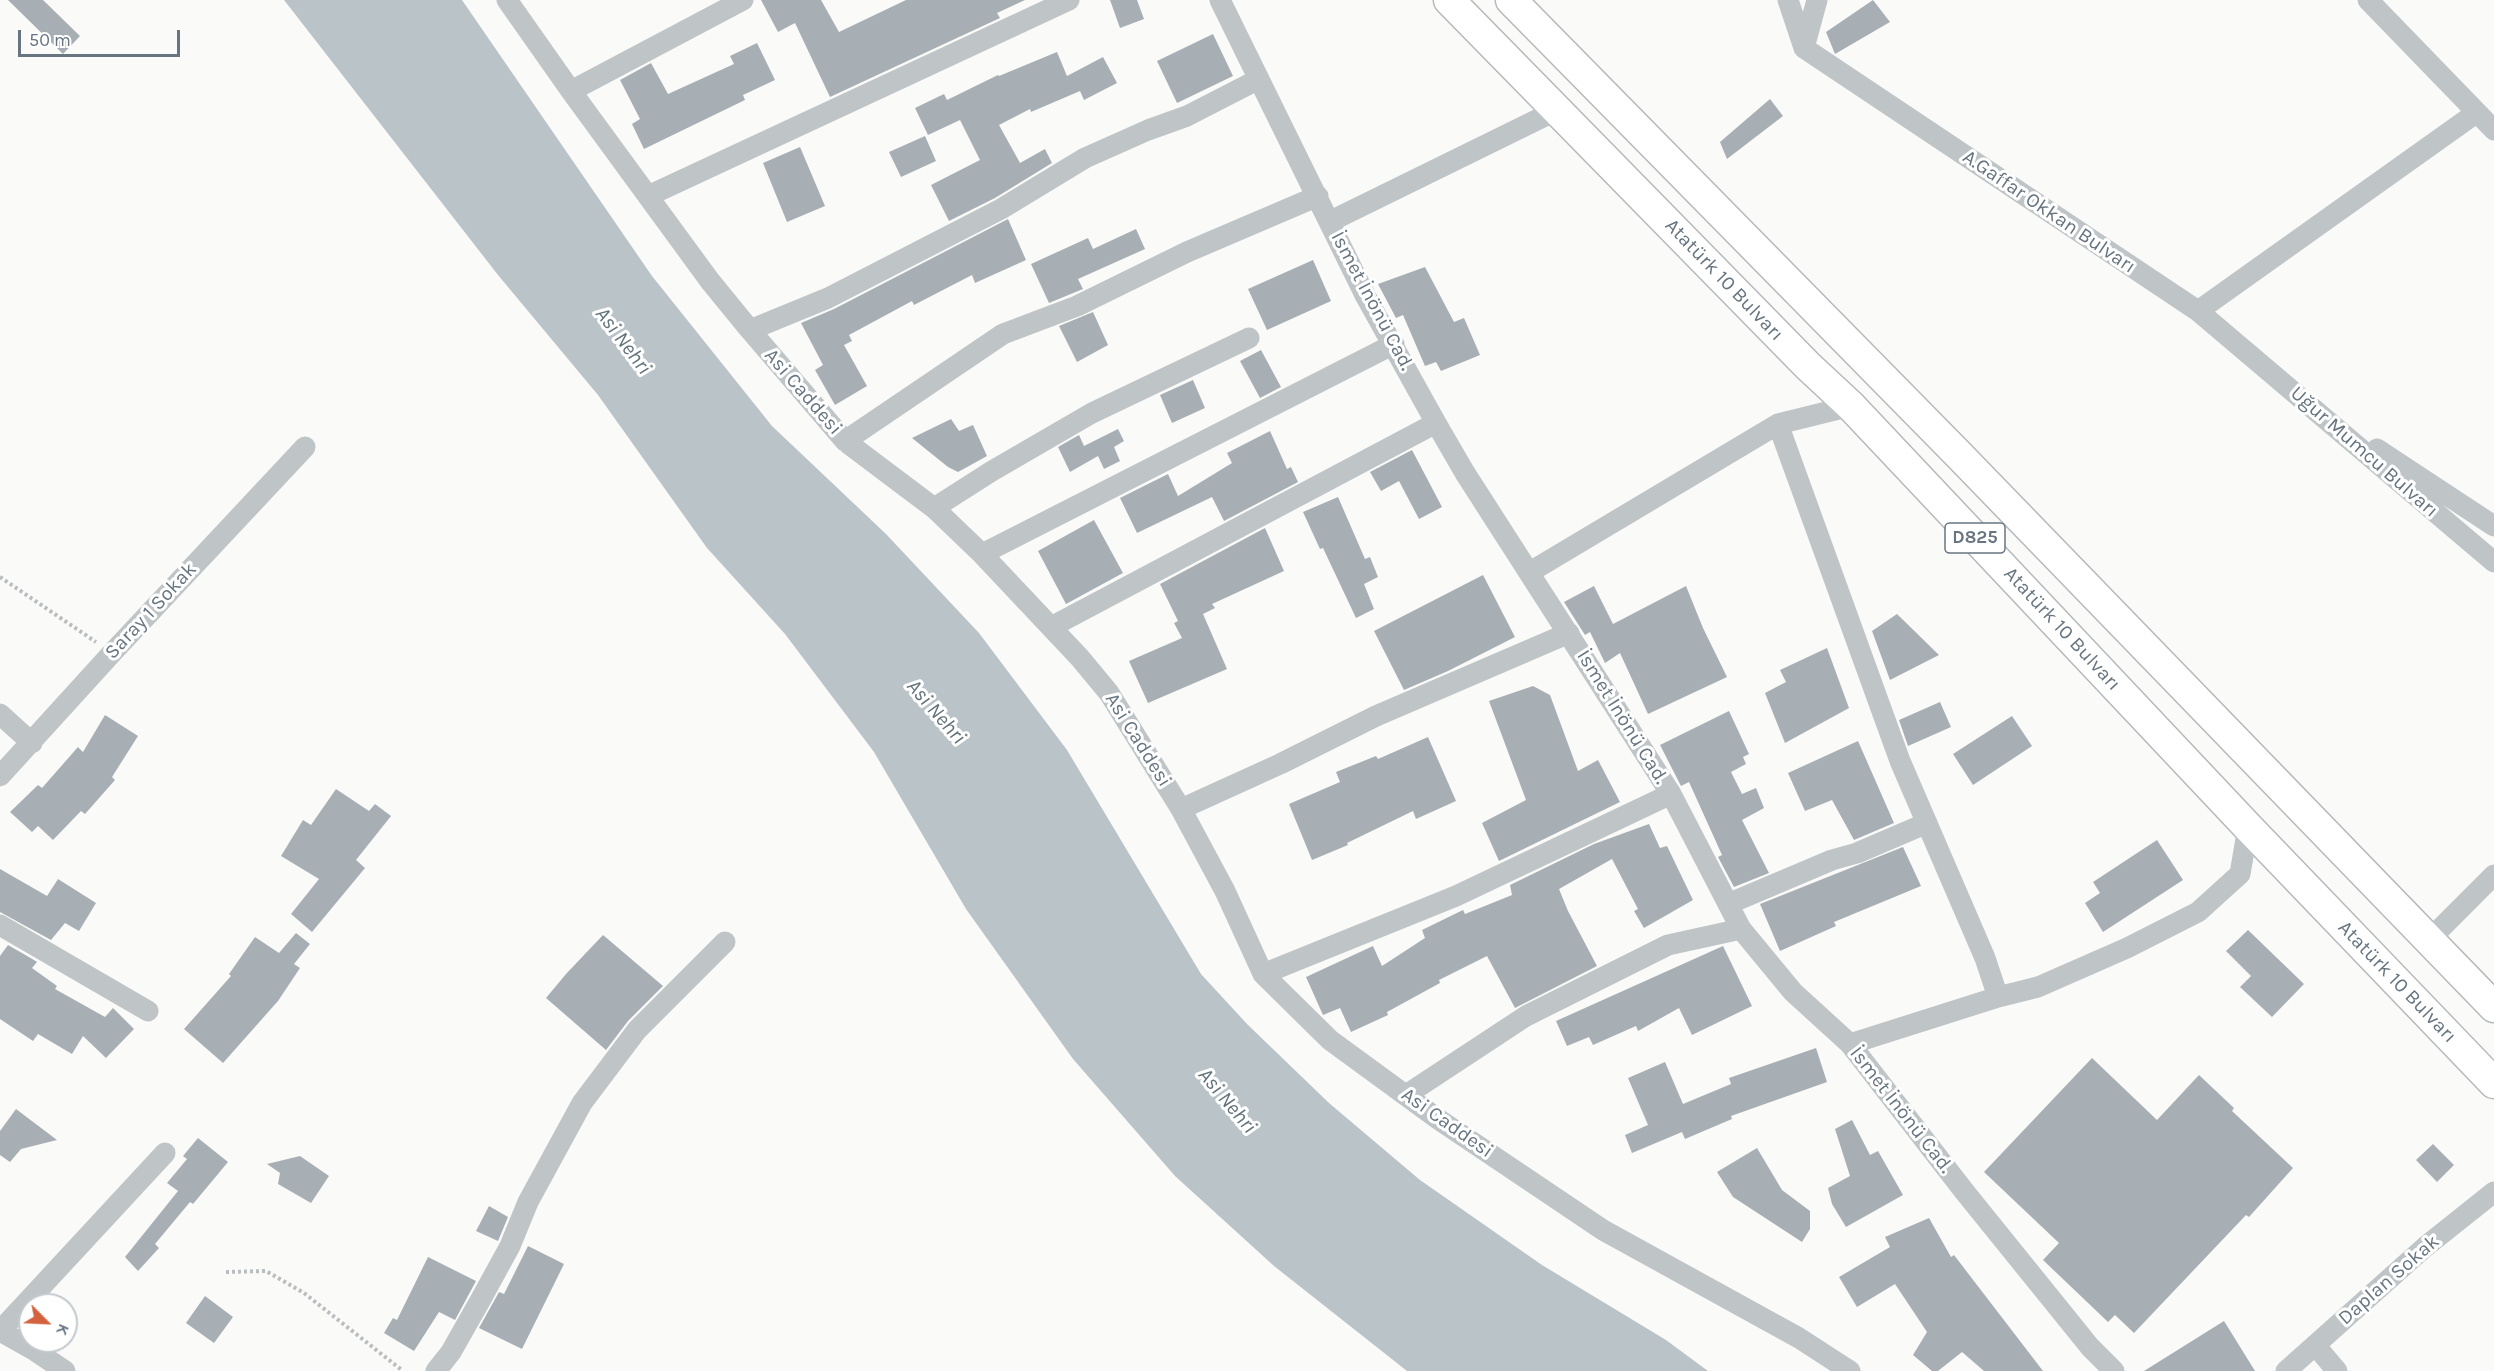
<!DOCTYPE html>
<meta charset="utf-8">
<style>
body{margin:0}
#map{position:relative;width:2494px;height:1371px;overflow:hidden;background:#fafaf8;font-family:Karla,sans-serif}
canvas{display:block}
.north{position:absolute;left:18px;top:1293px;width:60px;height:60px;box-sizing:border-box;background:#fff;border:2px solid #c2c8cc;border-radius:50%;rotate:114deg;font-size:16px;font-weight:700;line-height:24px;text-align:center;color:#677580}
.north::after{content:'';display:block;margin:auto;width:21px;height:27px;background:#d4623e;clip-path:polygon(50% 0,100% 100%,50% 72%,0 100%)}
.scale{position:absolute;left:18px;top:30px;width:162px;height:27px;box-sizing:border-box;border:3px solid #677580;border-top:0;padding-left:8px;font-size:18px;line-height:21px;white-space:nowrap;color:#677580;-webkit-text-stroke:4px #fff;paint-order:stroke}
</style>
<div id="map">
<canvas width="2494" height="1371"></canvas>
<div class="north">K</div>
<div class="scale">50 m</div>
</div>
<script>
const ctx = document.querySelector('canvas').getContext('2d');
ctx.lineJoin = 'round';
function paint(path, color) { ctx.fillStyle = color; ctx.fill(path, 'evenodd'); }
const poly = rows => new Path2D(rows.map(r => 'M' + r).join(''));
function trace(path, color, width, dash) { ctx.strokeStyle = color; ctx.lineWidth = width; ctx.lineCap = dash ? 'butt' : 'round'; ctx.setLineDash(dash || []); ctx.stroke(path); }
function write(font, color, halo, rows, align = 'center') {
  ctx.font = font + ' Karla,sans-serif'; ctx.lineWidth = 6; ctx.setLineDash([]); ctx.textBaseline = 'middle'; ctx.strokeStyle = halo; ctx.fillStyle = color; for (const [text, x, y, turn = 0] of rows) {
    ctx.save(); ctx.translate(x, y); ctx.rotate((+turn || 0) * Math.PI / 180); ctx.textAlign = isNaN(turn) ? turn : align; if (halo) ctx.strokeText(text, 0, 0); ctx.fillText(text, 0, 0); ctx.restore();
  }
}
paint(poly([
 [284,0,462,0,652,276,772,426,886,534,979,633,1067,750,1201,974,1247,1024,1329,1103,1420,1180,1542,1265,1666,1340,1708,1371,1407,1371,1274,1266,1175,1176,1073,1059,966,909,874,752,785,634,707,548,598,395,498,275]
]), '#bac4c8');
paint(poly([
 [8,0,43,0,80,36,63,54],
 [761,0,821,0,839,32,906,0,1025,0,997,13,1000,18,830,97,795,23,778,32],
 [1110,0,1137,0,1144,19,1120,28],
 [1873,0,1890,22,1835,54,1826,32],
 [1213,34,1233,76,1177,103,1157,61],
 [757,43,775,80,743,95,745,100,644,149,632,124,640,119,620,80,651,63,668,94,734,64,730,56],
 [1057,52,1067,76,1103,57,1117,83,1084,100,1080,91,1031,112,1030,109,999,125,1020,163,1045,149,1052,163,995,198,949,221,931,185,980,160,960,120,928,135,915,108,944,94,947,100,998,75,999,76],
 [1770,99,1783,116,1727,159,1720,142],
 [925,136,936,161,901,177,889,152],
 [800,147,825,206,787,222,763,163],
 [1008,219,1026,260,975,283,972,275,914,305,912,301,849,335,852,341,844,345,867,386,835,405,815,370,823,365,801,323,834,309],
 [1136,229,1145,249,1078,279,1083,289,1049,303,1031,264,1088,238,1093,249],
 [1313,260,1331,301,1267,330,1248,289],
 [1425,267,1454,322,1464,318,1480,355,1441,371,1436,362,1425,366,1403,315,1396,318,1378,284],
 [1093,312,1108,345,1077,362,1059,326],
 [1261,350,1281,387,1260,398,1240,361],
 [1193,380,1205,408,1172,423,1160,395],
 [951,419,959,431,973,425,987,456,958,472,948,467,912,438],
 [1118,429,1124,441,1114,447,1120,461,1104,469,1098,456,1070,472,1058,447,1079,435,1084,446],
 [1270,431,1287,469,1291,467,1298,482,1224,521,1212,497,1137,533,1120,498,1168,474,1178,496,1232,463,1227,453],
 [1412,450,1442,507,1419,519,1399,481,1381,491,1370,472],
 [1338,497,1365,559,1370,557,1378,577,1364,584,1374,609,1356,618,1323,548,1320,549,1303,512],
 [1094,520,1123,573,1066,604,1038,551],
 [1265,528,1284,571,1212,604,1215,608,1203,614,1227,669,1148,703,1129,661,1182,638,1174,623,1178,621,1160,584],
 [1483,575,1515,637,1448,671,1404,690,1374,631],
 [1594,586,1613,624,1686,586,1703,628,1727,677,1648,714,1620,653,1605,663,1590,632,1585,635,1564,602],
 [1897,614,1939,655,1890,680,1872,631],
 [1827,648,1849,708,1785,743,1765,693,1786,682,1780,670],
 [1533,686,1550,695,1578,771,1598,760,1620,802,1499,861,1482,823,1526,800,1489,701],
 [1940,702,1951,727,1908,746,1899,720],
 [1729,711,1749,754,1743,757,1746,764,1731,772,1742,794,1756,788,1764,808,1742,820,1769,873,1734,887,1718,857,1722,855,1689,782,1681,786,1660,745],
 [105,715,138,736,112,777,115,780,85,814,81,811,53,840,38,826,32,832,10,812,38,785,42,788,78,747,83,752],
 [2012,716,2032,746,1973,785,1953,754],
 [1428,737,1456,801,1416,819,1413,811,1347,843,1348,845,1312,860,1289,804,1340,782,1336,772,1376,756,1378,759],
 [1858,741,1894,823,1854,840,1832,800,1805,811,1788,773],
 [336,789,369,811,375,804,391,816,356,860,365,868,312,932,291,914,319,879,281,856,303,820,311,825],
 [1649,824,1660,848,1667,846,1693,900,1644,928,1634,911,1638,909,1612,859,1559,889,1568,911,1597,966,1515,1008,1487,956,1439,980,1440,983,1387,1012,1388,1015,1351,1032,1340,1008,1323,1015,1306,977,1373,946,1382,966,1425,938,1422,930,1463,910,1465,914,1512,895,1510,885,1594,844],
 [2157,840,2183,880,2103,932,2085,903,2100,893,2093,882],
 [1903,847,1921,886,1834,922,1836,926,1780,951,1760,904],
 [0,869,47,896,58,879,96,903,79,931,65,923,51,940,0,912],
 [2248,930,2304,984,2272,1017,2240,987,2251,976,2226,951],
 [296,933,310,944,294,964,300,968,278,1001,223,1063,184,1029,231,976,229,974,255,937,279,953],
 [603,935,663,986,628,1021,606,1050,546,998,566,974],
 [8,945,34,960,37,962,32,968,57,986,55,989,105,1017,113,1008,134,1029,106,1058,83,1036,72,1054,38,1034,33,1041,0,1019,0,956],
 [1723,946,1752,1006,1692,1035,1679,1008,1638,1031,1636,1026,1593,1045,1589,1037,1567,1046,1556,1021],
 [1816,1048,1827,1082,1731,1116,1732,1119,1685,1139,1682,1132,1632,1153,1625,1135,1648,1125,1628,1078,1665,1062,1683,1104,1731,1084,1729,1078],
 [2092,1058,2157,1120,2199,1075,2234,1108,2232,1111,2293,1168,2249,1217,2246,1215,2134,1333,2115,1315,2108,1322,2043,1260,2059,1243,1984,1172],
 [16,1109,57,1140,21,1149,10,1162,0,1155,0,1131],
 [1852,1120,1870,1155,1878,1151,1903,1195,1846,1227,1832,1204,1828,1188,1850,1176,1835,1129],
 [198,1138,228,1162,193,1204,190,1202,155,1244,159,1248,138,1271,125,1257,178,1191,167,1183,187,1159,183,1156],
 [2433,1144,2454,1165,2437,1182,2416,1160],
 [1757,1148,1782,1190,1810,1211,1810,1229,1802,1242,1733,1197,1717,1172],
 [300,1156,329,1176,311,1203,278,1184,280,1173,267,1164],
 [489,1206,508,1217,498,1241,476,1231],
 [1929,1218,1951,1257,1954,1255,2043,1371,1984,1371,1962,1352,1938,1371,1932,1371,1913,1355,1927,1332,1895,1284,1857,1307,1839,1277,1890,1247,1885,1237],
 [528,1246,564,1264,522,1349,479,1328,499,1292,504,1294],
 [428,1257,476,1281,455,1320,439,1312,414,1351,384,1333,393,1318,397,1320],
 [205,1296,233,1317,214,1343,186,1323],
 [2224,1321,2255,1371,2144,1371]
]), '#a7afb4');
const highway = poly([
 [1449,0,1808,366,1851,406,2248,827,2494,1083],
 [1511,0,1959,455,2494,1007]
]);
trace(highway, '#b5b9bc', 33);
trace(poly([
 [0,577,96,642],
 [226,1272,266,1271,304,1293,403,1371]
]), '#babdc0', 4, [3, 3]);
trace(poly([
 [507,0,571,91,710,281,750,330,845,441,934,508,982,554,1080,658,1109,693,1181,809,1225,891,1263,974,1330,1040,1438,1119,1603,1230,1799,1338,1850,1371],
 [1220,0,1366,297,1436,423,1465,473,1671,794,1741,929,1793,992,1850,1044,1964,1191,2090,1347,2114,1371],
 [1788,0,1804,48,2198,311,2494,562],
 [2368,0,2494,130],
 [1804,48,1817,0],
 [571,91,743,0],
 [648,196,1069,0],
 [1331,221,1557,110],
 [2198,311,2476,113],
 [750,330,828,298,1001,209,1085,158,1148,130,1187,116,1259,79],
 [1778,424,1900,761,1985,958,1998,997,2038,987,2127,948,2198,912,2240,874,2248,827],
 [845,441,1003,334,1077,306,1187,252,1318,196],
 [2377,449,2494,526],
 [934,508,992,471,1092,413,1249,338],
 [982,554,1394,344],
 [1530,572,1778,424,1851,406],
 [1051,627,1436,423],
 [0,714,32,743],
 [0,776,112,653,305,447],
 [1181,809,1280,764,1376,716,1569,633],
 [1728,904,1832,860,1857,853,1927,823],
 [0,925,148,1011],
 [2429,940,2494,875],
 [1263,974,1456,896,1671,794],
 [1850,1044,1998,997],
 [1406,1095,1526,1016,1668,945,1741,929],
 [0,1331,165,1153],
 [0,1331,34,1350,65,1371],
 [2315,1345,2337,1371],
 [436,1371,451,1352,481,1299,510,1246,528,1202,582,1103,637,1030,725,942],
 [2286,1371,2425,1247,2494,1192]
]), '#bfc4c7', 21);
trace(highway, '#fff', 30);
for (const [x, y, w] of [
 [1975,538,60]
]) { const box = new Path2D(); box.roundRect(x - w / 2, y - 15, w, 30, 4.5); ctx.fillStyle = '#fff'; ctx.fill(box); trace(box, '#677580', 1.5); }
write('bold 18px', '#677580', null, [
 ["D825",1975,538]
]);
write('20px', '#677580', '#fff', [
 ["A.Gaffar Okkan Bulvarı",2049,212,34],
 ["Atatürk 10 Bulvarı",1724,280,46],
 ["İsmet İnönü Cad.",1372,301,62],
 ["Asi Caddesi",803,392,49],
 ["Uğur Mumcu Bulvarı",2364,452,41],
 ["Saray 1 Sokak",151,611,-47],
 ["Atatürk 10 Bulvarı",2062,629,47],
 ["İsmet İnönü Cad.",1622,717,58],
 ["Asi Caddesi",1138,740,58],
 ["Atatürk 10 Bulvarı",2397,982,46],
 ["İsmet İnönü Cad.",1901,1110,52],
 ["Asi Caddesi",1447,1123,35],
 ["Daplan Sokak",2389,1280,-41]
]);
write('italic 21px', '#627379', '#fff', [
 ["Asi Nehri",623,341,53],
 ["Asi Nehri",936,712,49],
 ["Asi Nehri",1227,1101,50]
]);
</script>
